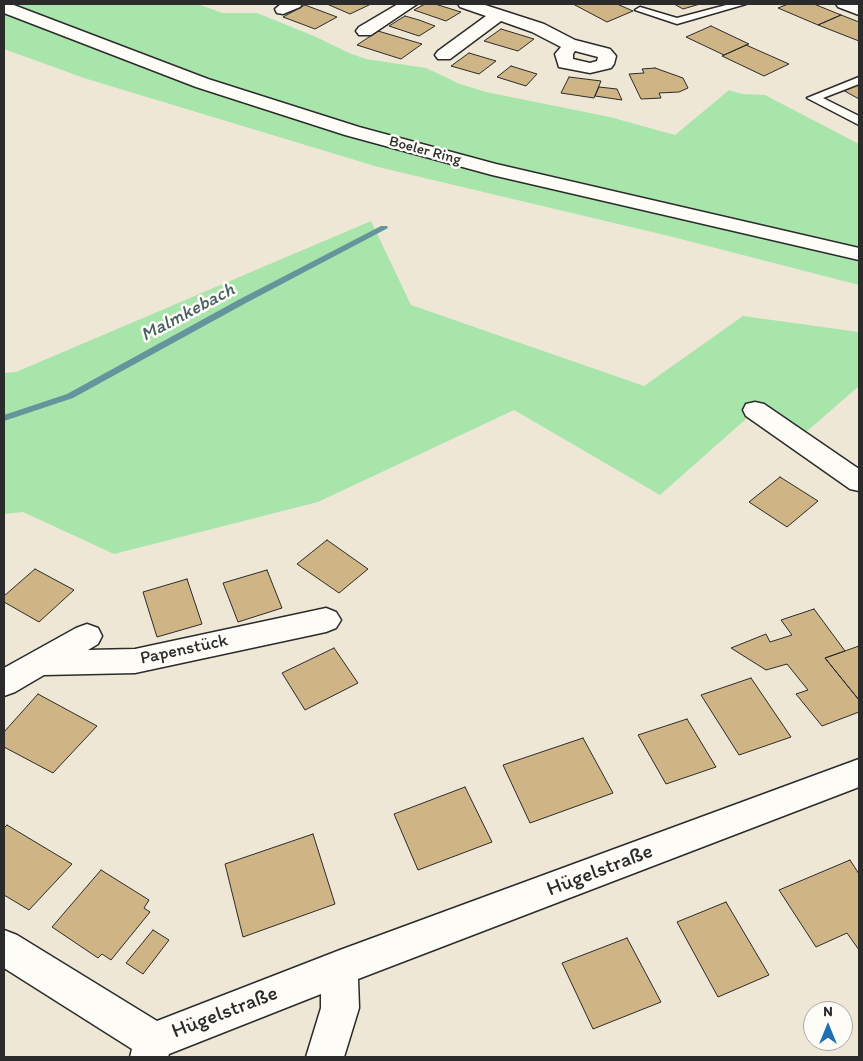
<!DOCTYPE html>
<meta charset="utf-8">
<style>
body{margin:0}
#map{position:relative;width:863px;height:1061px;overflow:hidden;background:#efe7d5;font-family:Itim,sans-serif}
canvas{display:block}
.frame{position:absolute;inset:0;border:5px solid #2b2b2b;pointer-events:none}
.north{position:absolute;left:803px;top:1001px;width:50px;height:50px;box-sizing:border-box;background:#fdfcf7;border:1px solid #a9a8a5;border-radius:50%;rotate:0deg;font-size:14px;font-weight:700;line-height:20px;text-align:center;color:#2b2b2b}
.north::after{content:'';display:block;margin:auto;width:18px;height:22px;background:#1f6fb2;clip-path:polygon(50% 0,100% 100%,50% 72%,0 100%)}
</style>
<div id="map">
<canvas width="863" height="1061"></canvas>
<div class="frame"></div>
<div class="north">N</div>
</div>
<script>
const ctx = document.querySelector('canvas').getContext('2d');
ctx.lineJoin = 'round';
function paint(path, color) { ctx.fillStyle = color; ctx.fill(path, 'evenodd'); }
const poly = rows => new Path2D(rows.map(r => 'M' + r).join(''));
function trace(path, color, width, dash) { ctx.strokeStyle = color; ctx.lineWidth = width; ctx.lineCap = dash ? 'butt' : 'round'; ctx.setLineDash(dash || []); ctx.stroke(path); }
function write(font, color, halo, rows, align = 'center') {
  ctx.font = font + ' Itim,sans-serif'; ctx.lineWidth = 5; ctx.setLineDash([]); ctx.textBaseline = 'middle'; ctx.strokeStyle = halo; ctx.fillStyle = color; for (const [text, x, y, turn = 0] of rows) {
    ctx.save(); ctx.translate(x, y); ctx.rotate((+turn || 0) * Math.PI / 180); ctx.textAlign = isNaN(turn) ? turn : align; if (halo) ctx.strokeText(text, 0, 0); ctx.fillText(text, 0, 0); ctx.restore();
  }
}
paint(poly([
 [4,4,198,4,222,13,257,13,314,36,349,53,366,59,426,68,460,84,486,92,610,117,675,135,729,90,742,94,765,95,859,144,859,285,673,237,378,167,84,78,4,49],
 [371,221,411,305,644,386,743,316,859,332,859,386,798,439,755,411,660,495,514,410,318,502,114,554,23,512,4,514,4,373,16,372]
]), '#a8e5ab');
paint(poly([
 [381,226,387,226,388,228,246,303,73,398,4,421,4,415,67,394,240,299,381,226]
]), '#64949c');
const building = poly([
 [327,4,371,4,350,14,327,4],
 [425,4,435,4,461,12,446,21,414,10,425,4],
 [573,4,617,4,633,11,607,22,573,4],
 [674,4,700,4,683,9,674,4],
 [788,4,814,4,841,15,818,25,778,8,788,4],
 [305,5,337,17,315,29,283,17,305,5],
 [841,15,859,22,859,41,818,25,841,15],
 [405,16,419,20,435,26,419,36,389,26,405,16],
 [711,26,749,44,724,55,686,37,711,26],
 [501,29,534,39,518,51,484,41,501,29],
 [378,31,422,44,401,59,357,45,378,31],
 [746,45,789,64,764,76,722,56,746,45],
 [469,53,496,61,479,74,451,66,469,53],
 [511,66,537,74,526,86,497,77,511,66],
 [655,68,683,78,688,88,679,92,659,93,661,98,641,99,629,74,644,73,642,69,655,68],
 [569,77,601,81,594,98,561,93,569,77],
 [859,82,859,99,841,89,859,82],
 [599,87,617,89,622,100,595,96,599,87],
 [780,477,818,501,787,527,749,502,780,477],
 [327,540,368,569,339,593,297,564,327,540],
 [35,569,74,590,39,622,4,602,4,596,35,569],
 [267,570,282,608,238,622,223,583,267,570],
 [187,579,202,624,157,637,143,592,187,579],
 [814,609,845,651,825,658,859,700,859,712,822,726,796,694,808,690,787,664,766,670,731,648,766,634,770,642,792,635,781,620,814,609],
 [859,646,859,700,825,658,859,646],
 [334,648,358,683,305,710,282,673,334,648],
 [751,678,791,737,739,755,701,695,751,678],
 [38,694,97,726,53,773,4,747,4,732,38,694],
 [687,719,716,767,666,784,638,735,687,719],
 [583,738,613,793,530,823,503,765,583,738],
 [465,787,492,842,418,870,394,814,465,787],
 [7,825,72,864,29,910,4,895,4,828,7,825],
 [313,834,335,904,243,937,225,864,313,834],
 [850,860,859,874,859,950,847,933,816,947,779,890,850,860],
 [101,870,149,900,144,908,150,912,111,960,102,954,98,958,52,927,101,870],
 [726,902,769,975,718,997,677,922,726,902],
 [153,930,169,940,143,974,126,963,153,930],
 [627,938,661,1002,593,1029,562,963,627,938]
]);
paint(building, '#cfb585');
trace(building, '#2b2b2b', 1);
const service = poly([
 [730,4,746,4,677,24,635,10,640,7,677,18,730,4],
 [859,77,859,84,823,98,859,116,859,125,807,98,859,77]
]);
const minor = poly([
 [281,4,302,4,300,7,283,14,277,13,275,9,281,4],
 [398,4,417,4,371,35,359,35,356,31,359,27,398,4],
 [458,4,482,4,544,24,575,40,610,49,616,56,614,64,611,68,590,73,559,67,555,54,561,47,532,32,501,21,450,59,438,59,435,55,438,51,486,16,460,7,458,4],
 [575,51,598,57,597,61,590,63,573,59,573,54,575,51],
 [836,4,859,4,859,15,838,7,836,4],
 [755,402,764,404,859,469,859,491,850,489,746,416,743,410,746,404,755,402],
 [326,608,336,612,341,620,336,628,326,632,135,673,44,675,15,692,4,696,4,668,76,628,87,624,98,628,102,636,98,644,88,650,135,649,326,608],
 [859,759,859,787,358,979,359,1008,344,1057,306,1057,321,1008,321,994,169,1054,168,1057,130,1057,132,1049,4,968,4,930,17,935,157,1021,340,950,859,759]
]);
const secondary = poly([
 [4,4,11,4,208,79,359,127,496,164,859,248,859,260,492,175,345,135,196,87,4,13,4,4]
]);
trace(service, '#2b2b2b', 3);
trace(minor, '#2b2b2b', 3);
trace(secondary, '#2b2b2b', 3);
paint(service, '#fdfcf7');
paint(minor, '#fdfcf7');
paint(secondary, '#fdfcf7');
write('15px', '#2b2b2b', '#fdfcf7', [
 ["Boeler Ring",425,151,15]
]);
write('18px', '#2b2b2b', '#fdfcf7', [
 ["Papenstück",184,650,-12]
]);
write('italic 19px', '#486063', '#fdfcf7', [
 ["Malmkebach",188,313,-28]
]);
write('21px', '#2b2b2b', '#fdfcf7', [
 ["Hügelstraße",600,871,-21],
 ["Hügelstraße",225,1013,-21]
]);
</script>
